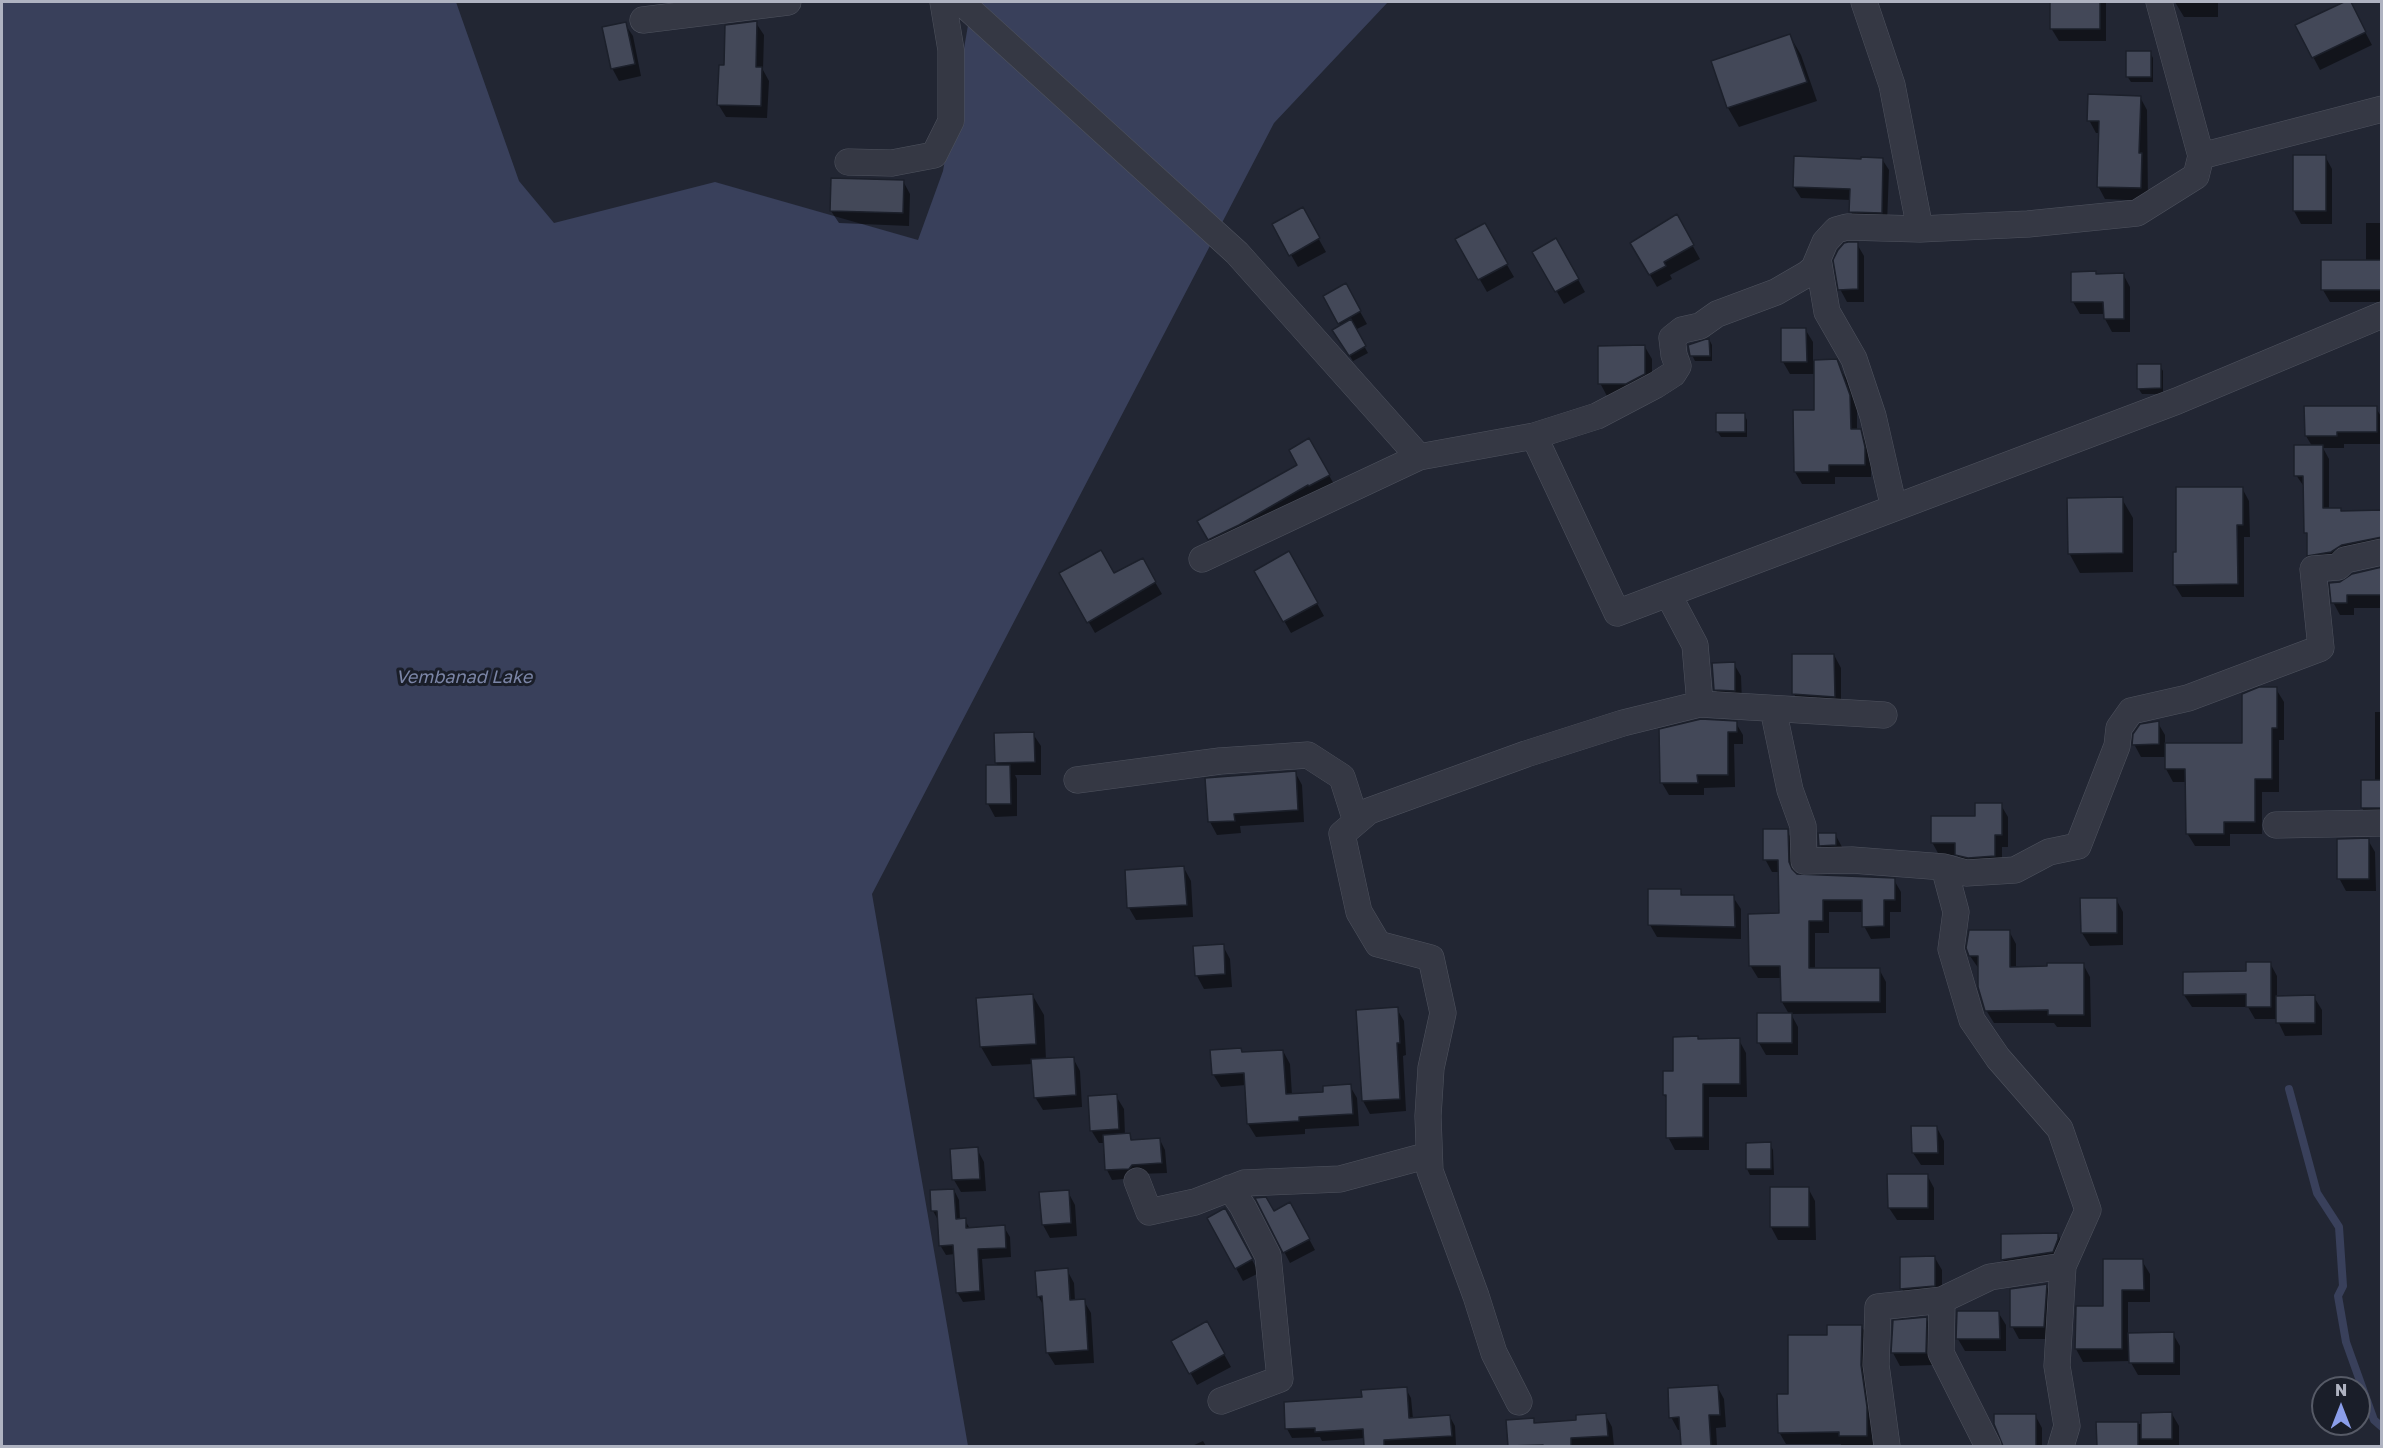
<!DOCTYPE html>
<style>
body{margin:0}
#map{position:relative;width:2383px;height:1448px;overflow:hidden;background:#222633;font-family:"Golos Text",sans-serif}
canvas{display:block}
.frame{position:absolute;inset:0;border:3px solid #afb3c1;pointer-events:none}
.north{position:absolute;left:2311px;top:1376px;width:60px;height:60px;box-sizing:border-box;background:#1a1e29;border:2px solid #565a66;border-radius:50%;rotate:0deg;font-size:16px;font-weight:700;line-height:24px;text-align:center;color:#afb3c1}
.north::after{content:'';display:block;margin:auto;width:21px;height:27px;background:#8b9eea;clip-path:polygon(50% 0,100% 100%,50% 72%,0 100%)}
</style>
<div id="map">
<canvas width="2383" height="1448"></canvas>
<div class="frame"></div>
<div class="north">N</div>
</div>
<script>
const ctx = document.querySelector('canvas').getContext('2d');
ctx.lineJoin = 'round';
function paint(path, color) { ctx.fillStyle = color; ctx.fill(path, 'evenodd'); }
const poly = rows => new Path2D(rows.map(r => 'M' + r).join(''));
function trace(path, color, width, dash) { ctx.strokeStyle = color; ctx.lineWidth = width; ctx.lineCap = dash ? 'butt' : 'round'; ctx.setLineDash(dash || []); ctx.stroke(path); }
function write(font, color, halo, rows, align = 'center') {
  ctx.font = font + ' "Golos Text",sans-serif'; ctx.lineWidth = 6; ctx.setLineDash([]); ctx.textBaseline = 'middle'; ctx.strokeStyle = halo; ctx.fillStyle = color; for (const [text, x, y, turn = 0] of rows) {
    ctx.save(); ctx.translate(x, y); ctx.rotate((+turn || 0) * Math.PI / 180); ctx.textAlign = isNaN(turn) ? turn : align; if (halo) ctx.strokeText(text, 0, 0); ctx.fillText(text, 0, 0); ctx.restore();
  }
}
paint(poly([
 [2,2,456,2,519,181,554,223,715,182,918,240,943,171,972,2,1388,2,1274,123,872,894,968,1446,2,1446]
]), '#39405b');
paint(poly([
 [2051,2,2106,2,2106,41,2059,41,2051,28],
 [2175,2,2218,2,2218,17,2184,17],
 [2349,2,2372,45,2320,70,2297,26],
 [756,23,764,35,763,70,769,81,767,118,726,117,718,104,725,67],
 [625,24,633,36,641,76,619,81,612,68],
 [1790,36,1801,55,1817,101,1739,127,1728,108,1713,62],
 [2150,52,2153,58,2153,82,2131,82,2127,76],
 [2140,97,2147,110,2148,201,2105,199,2098,186,2100,133,2096,133,2089,120],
 [2325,156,2332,169,2332,224,2301,224,2294,211],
 [1882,159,1889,170,1887,224,1857,223,1851,212,1851,200,1801,198,1794,187,1862,161],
 [903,181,910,194,909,226,839,223,831,211],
 [1302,209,1326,252,1298,267,1274,225],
 [1676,216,1700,259,1670,275,1672,279,1657,287,1632,244],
 [2366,223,2382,223,2382,302,2330,302,2323,290,2366,262],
 [1484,225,1514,277,1487,292,1457,240],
 [1556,240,1585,292,1564,304,1534,252],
 [1857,244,1864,256,1864,302,1847,302,1840,289],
 [2095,273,2097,275,2123,274,2130,287,2130,332,2112,332,2105,319,2105,314,2080,314,2073,302],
 [1345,285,1367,324,1355,330,1368,353,1353,361,1337,336,1341,327,1325,297],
 [1805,329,1813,342,1813,361,1836,361,1847,380,1857,409,1857,431,1860,431,1867,444,1871,461,1871,477,1835,477,1835,484,1802,484,1795,472,1816,412,1815,374,1790,374,1783,362],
 [1709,339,1712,345,1712,361,1695,361,1692,355],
 [1645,347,1652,359,1652,386,1634,396,1607,396,1600,383],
 [2160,366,2163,371,2163,394,2142,394,2138,388],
 [2376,408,2382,418,2382,444,2344,444,2344,448,2323,448,2329,459,2329,509,2341,512,2382,512,2382,551,2316,568,2308,555,2305,488,2296,475,2312,446,2306,436],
 [1744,414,1747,420,1747,437,1721,437,1717,431],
 [1309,440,1335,486,1216,550,1199,521,1299,465],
 [2242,488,2249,501,2250,537,2244,537,2244,597,2182,597,2174,584],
 [2122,499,2133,518,2133,572,2080,573,2069,553],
 [1289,553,1324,616,1291,633,1256,571],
 [1142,560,1162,594,1095,633,1061,574,1113,575],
 [2382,568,2382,608,2354,608,2354,615,2340,615,2333,602,2340,583],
 [1834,655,1841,668,1841,709,1801,707,1794,694],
 [1734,664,1741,676,1742,703,1723,702,1715,689],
 [2276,689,2284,702,2284,740,2279,740,2279,792,2262,792,2262,834,2230,834,2230,846,2195,846,2187,833,2187,782,2173,782,2166,769,2166,757,2141,757,2134,744,2158,723,2165,735,2165,745,2244,745],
 [2375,712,2382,712,2382,820,2370,821,2362,808,2375,782],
 [1736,723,1743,735,1743,744,1734,744,1735,787,1704,788,1704,795,1669,795,1662,783],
 [1033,734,1041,746,1041,775,1015,775,1017,779,1017,816,995,817,988,804,998,766,996,763],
 [1295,772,1302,785,1304,822,1240,826,1241,833,1217,835,1210,822,1207,779],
 [2001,805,2008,817,2008,847,2002,847,2002,869,1964,867,1957,855,1939,855,1932,842],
 [1787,831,1794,843,1795,875,1894,880,1901,892,1901,912,1890,912,1890,938,1871,939,1864,926,1863,912,1829,912,1829,933,1815,933,1815,970,1879,969,1886,982,1886,1013,1791,1014,1798,1027,1798,1055,1766,1055,1759,1043,1789,1014,1782,1002,1782,978,1758,978,1750,965,1780,915,1780,872,1772,872,1765,859],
 [1835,834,1842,847,1842,858,1827,858,1820,845],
 [2368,840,2375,852,2376,891,2346,891,2339,878],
 [1184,868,1191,881,1193,917,1136,920,1129,908],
 [1680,891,1684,897,1733,897,1741,909,1741,939,1657,937,1650,925],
 [2116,899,2123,912,2123,945,2090,946,2082,933],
 [2009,931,2016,944,2016,968,2083,964,2090,977,2091,1027,2057,1027,2054,1023,1994,1023,1986,1010,1979,969,1970,956],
 [1223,946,1230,959,1232,987,1204,989,1197,976,1195,947],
 [2270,963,2277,976,2277,997,2314,997,2322,1010,2322,1035,2285,1036,2277,1019,2255,1019,2248,1007,2192,1007,2184,995],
 [1033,996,1044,1015,1046,1060,1073,1058,1080,1071,1082,1107,1043,1110,1035,1097,1033,1064,992,1066,981,1047],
 [1397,1009,1404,1021,1406,1055,1403,1056,1406,1111,1370,1114,1363,1101],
 [1674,1038,1739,1040,1746,1053,1747,1097,1709,1097,1709,1150,1675,1150,1668,1137,1668,1101,1664,1095,1675,1072],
 [1241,1049,1243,1054,1283,1051,1290,1064,1292,1095,1325,1093,1350,1086,1357,1098,1359,1126,1305,1129,1305,1134,1256,1137,1248,1124,1246,1085,1221,1087,1213,1074],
 [1116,1096,1124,1109,1125,1135,1129,1135,1133,1142,1160,1140,1165,1150,1167,1173,1138,1174,1135,1178,1112,1180,1107,1170,1105,1143,1099,1143,1091,1130],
 [1937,1128,1944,1141,1944,1165,1921,1165,1913,1153],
 [1747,1144,1770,1144,1773,1150,1774,1175,1750,1175,1747,1169],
 [977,1149,984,1162,986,1191,961,1192,954,1180],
 [1927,1175,1934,1188,1934,1220,1897,1220,1889,1208],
 [1808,1188,1815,1201,1816,1240,1778,1240,1771,1227],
 [954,1190,959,1200,960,1220,965,1220,970,1229,1004,1227,1010,1237,1011,1257,982,1259,985,1300,963,1302,957,1292,955,1254,946,1255,940,1245,938,1220,933,1211],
 [1068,1192,1075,1205,1077,1236,1050,1238,1043,1225],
 [1257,1199,1273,1213,1296,1215,1315,1250,1290,1263],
 [1209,1218,1232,1222,1259,1273,1243,1281],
 [2003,1235,2058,1235,2065,1247,2060,1265,2010,1272,2003,1260],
 [1902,1258,1935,1258,1942,1270,1942,1298,1909,1302,1902,1289],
 [2142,1261,2150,1274,2150,1302,2128,1302,2128,1334,2173,1334,2180,1346,2180,1375,2138,1375,2130,1361,2083,1362,2076,1349,2104,1307],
 [1067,1270,1074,1283,1075,1301,1084,1301,1091,1313,1094,1363,1055,1365,1047,1352,1045,1308,1038,1296],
 [2046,1285,2053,1298,2051,1339,2019,1339,2012,1326],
 [1998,1312,2006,1325,2006,1351,1965,1351,1958,1339],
 [1926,1318,1933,1331,1933,1365,1900,1366,1893,1353,1894,1322],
 [1862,1327,1869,1339,1873,1446,1841,1446,1841,1444,1786,1444,1779,1432,1789,1395,1829,1336],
 [1214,1336,1231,1367,1197,1385,1173,1341],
 [1717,1386,1724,1399,1726,1427,1716,1428,1717,1446,1689,1446,1681,1430,1678,1430,1671,1417],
 [1406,1389,1411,1398,1413,1419,1450,1417,1455,1426,1456,1445,1365,1446,1365,1438,1322,1441,1320,1437,1292,1438,1287,1429,1285,1403,1363,1398],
 [1605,1414,1612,1427,1614,1446,1509,1446,1508,1421,1533,1420,1536,1424,1578,1421],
 [2172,1414,2179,1426,2179,1446,2098,1446,2098,1424,2143,1424],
 [2035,1415,2042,1428,2042,1446,2003,1446,2003,1439],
 [1203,1441,1206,1446,1192,1446]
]), '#0007');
trace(poly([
 [2289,1089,2317,1193,2339,1227,2343,1286,2338,1296,2346,1342,2374,1420,2382,1427]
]), '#39405b', 8);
const building = poly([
 [2050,2,2100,2,2100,29,2050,29,2050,2],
 [2344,2,2351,2,2366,32,2312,58,2295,25,2344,2],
 [757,21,756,67,762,67,761,106,717,105,719,65,724,65,725,25,757,21],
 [626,22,635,64,611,69,602,27,626,22],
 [1790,34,1807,82,1727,108,1711,61,1790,34],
 [2126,51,2151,51,2151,77,2126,77,2126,51],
 [2088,94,2141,96,2139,153,2142,153,2141,188,2097,187,2099,121,2087,121,2088,94],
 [2293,155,2326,155,2326,211,2293,211,2293,155],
 [1794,156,1861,159,1861,157,1883,158,1882,213,1849,212,1850,189,1793,187,1794,156],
 [831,178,904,180,903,213,830,211,831,178],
 [1303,207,1320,238,1289,256,1272,224,1303,207],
 [1677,214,1694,245,1664,262,1666,266,1649,275,1630,243,1677,214],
 [1485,223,1508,264,1478,280,1455,239,1485,223],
 [1556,238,1579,279,1555,292,1532,252,1556,238],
 [1848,242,1858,242,1858,289,1838,290,1833,260,1838,250,1844,243,1848,242],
 [2321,260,2382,260,2382,290,2321,290,2321,260],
 [2096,271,2096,274,2124,273,2124,319,2104,319,2103,302,2071,302,2071,272,2096,271],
 [1346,283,1361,311,1338,324,1323,296,1346,283],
 [1351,319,1366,346,1349,356,1332,330,1351,319],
 [1781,328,1806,328,1807,362,1781,362,1781,328],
 [1709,338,1710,356,1690,356,1688,345,1709,338],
 [1645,345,1645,374,1626,384,1598,384,1598,346,1645,345],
 [1837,359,1850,395,1851,429,1861,429,1865,447,1865,465,1829,465,1829,472,1794,472,1793,410,1814,410,1814,360,1837,359],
 [2137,364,2161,364,2161,388,2137,389,2137,364],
 [2304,406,2377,406,2377,432,2337,432,2337,436,2305,436,2304,406],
 [1716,413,1745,413,1745,432,1716,432,1716,413],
 [1309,438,1330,475,1309,486,1308,485,1239,525,1208,540,1197,521,1297,465,1289,450,1309,438],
 [2294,445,2323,445,2323,508,2341,508,2341,511,2382,510,2382,537,2342,545,2331,552,2307,556,2307,533,2304,533,2303,476,2294,476,2294,445],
 [2176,487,2243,487,2243,525,2237,525,2238,584,2173,585,2173,552,2176,552,2176,487],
 [2123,497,2123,553,2068,554,2067,498,2123,497],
 [1101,550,1114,573,1143,558,1156,582,1087,623,1059,573,1101,550],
 [1289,551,1318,603,1283,622,1254,571,1289,551],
 [2382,567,2382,595,2347,595,2347,603,2331,603,2329,583,2340,582,2352,574,2382,567],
 [1792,654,1834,654,1835,697,1792,694,1792,654],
 [1735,662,1735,691,1714,690,1712,663,1735,662],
 [2259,687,2277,687,2277,728,2272,728,2272,779,2255,779,2255,822,2224,822,2224,834,2186,834,2185,769,2165,769,2165,743,2242,743,2242,694,2259,687],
 [1701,719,1737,721,1737,732,1728,732,1728,775,1697,775,1698,783,1660,783,1659,729,1701,719],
 [2159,721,2159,744,2132,745,2133,734,2140,724,2159,721],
 [1034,732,1035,762,995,763,994,733,1034,732],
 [986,765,1010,765,1011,804,986,804,986,765],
 [1296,771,1298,810,1234,814,1235,821,1208,822,1205,778,1296,771],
 [2361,780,2382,780,2382,808,2361,808,2361,780],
 [1975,803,2002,803,2002,835,1995,835,1995,856,1968,858,1955,855,1955,843,1931,843,1931,816,1975,816,1975,803],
 [1763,829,1788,829,1789,862,1792,869,1797,874,1895,878,1895,900,1884,900,1884,926,1862,927,1862,900,1823,900,1823,921,1809,921,1809,968,1880,968,1880,1002,1781,1002,1780,966,1749,966,1748,914,1779,913,1778,860,1763,860,1763,829],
 [1818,833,1836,833,1836,845,1819,846,1818,833],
 [2369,838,2369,879,2337,879,2337,839,2369,838],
 [1184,866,1187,905,1127,908,1125,870,1184,866],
 [1648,889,1681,889,1681,895,1734,895,1735,927,1648,925,1648,889],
 [2080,898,2117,898,2117,933,2081,933,2080,898],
 [1969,930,2010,930,2010,967,2047,966,2047,963,2084,963,2084,1015,2048,1015,2048,1010,1985,1011,1978,987,1978,956,1969,956,1966,948,1969,930],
 [1224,944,1225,974,1195,976,1193,946,1224,944],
 [2246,962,2271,962,2271,1007,2246,1007,2246,994,2183,995,2183,972,2246,971,2246,962],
 [1033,994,1036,1044,980,1047,976,998,1033,994],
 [2315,995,2315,1023,2276,1023,2276,996,2315,995],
 [1398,1007,1400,1043,1397,1043,1400,1099,1362,1101,1356,1010,1398,1007],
 [1757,1013,1792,1013,1792,1043,1757,1043,1757,1013],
 [1698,1036,1698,1039,1740,1038,1740,1084,1703,1084,1703,1137,1666,1138,1666,1095,1663,1095,1663,1071,1673,1071,1673,1037,1698,1036],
 [1241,1048,1242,1052,1283,1050,1286,1094,1323,1092,1323,1086,1351,1084,1353,1114,1299,1117,1299,1121,1247,1124,1244,1073,1212,1075,1210,1050,1241,1048],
 [1074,1057,1076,1095,1034,1098,1031,1059,1074,1057],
 [1117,1094,1119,1129,1090,1131,1088,1096,1117,1094],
 [1911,1126,1937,1126,1938,1153,1912,1153,1911,1126],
 [1130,1133,1131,1140,1160,1138,1162,1163,1132,1165,1129,1169,1105,1170,1103,1135,1130,1133],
 [1771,1142,1771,1169,1746,1169,1746,1143,1771,1142],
 [978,1147,980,1179,952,1180,950,1149,978,1147],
 [1887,1174,1928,1174,1928,1208,1888,1208,1887,1174],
 [1770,1187,1809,1187,1809,1227,1770,1227,1770,1187],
 [954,1189,956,1219,966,1218,966,1228,1005,1225,1006,1248,978,1249,980,1291,956,1293,953,1245,939,1246,937,1211,931,1211,930,1190,954,1189],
 [1069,1190,1071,1223,1042,1225,1039,1192,1069,1190],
 [1266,1197,1274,1211,1290,1202,1310,1239,1283,1253,1255,1198,1266,1197],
 [1225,1208,1253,1259,1235,1269,1207,1218,1225,1208],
 [2058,1233,2058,1239,2053,1252,2001,1260,2001,1234,2058,1233],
 [1935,1256,1935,1286,1900,1289,1900,1257,1935,1256],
 [2103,1259,2143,1259,2144,1290,2122,1290,2122,1349,2075,1349,2076,1306,2103,1306,2103,1259],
 [1068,1268,1070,1300,1085,1299,1088,1350,1046,1353,1042,1296,1037,1297,1035,1271,1068,1268],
 [2047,1284,2044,1327,2010,1327,2010,1289,2047,1284],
 [1957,1311,1999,1311,2000,1339,1956,1339,1957,1311],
 [1927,1317,1926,1353,1891,1353,1893,1320,1927,1317],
 [1207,1321,1225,1354,1189,1374,1171,1341,1207,1321],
 [1827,1325,1862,1325,1861,1365,1867,1407,1867,1436,1839,1436,1839,1432,1778,1433,1777,1394,1788,1394,1788,1335,1827,1335,1827,1325],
 [2174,1332,2174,1363,2129,1363,2128,1333,2174,1332],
 [1718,1385,1720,1415,1709,1415,1711,1446,1681,1446,1679,1417,1669,1418,1668,1388,1718,1385],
 [1407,1387,1409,1418,1450,1415,1452,1436,1384,1440,1384,1446,1364,1446,1363,1429,1315,1432,1315,1428,1285,1429,1284,1402,1362,1397,1361,1390,1407,1387],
 [2172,1412,2172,1439,2141,1439,2141,1413,2172,1412],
 [1606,1413,1608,1436,1571,1438,1571,1446,1544,1446,1543,1445,1508,1446,1506,1420,1534,1418,1534,1423,1576,1420,1576,1415,1606,1413],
 [1994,1414,2036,1414,2036,1446,2003,1446,1994,1424,1994,1414],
 [2096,1422,2138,1422,2138,1446,2097,1446,2096,1422]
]);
paint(building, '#434858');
trace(building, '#1c202b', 1.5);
const minor = poly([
 [961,2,1237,253,1419,457,1534,436,1617,613,2177,401,2382,315],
 [1864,2,1892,85,1920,229],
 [643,20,788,2],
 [2201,156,2382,109],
 [848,162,892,163,934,155,951,121,951,50,943,2],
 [1818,259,1827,312,1854,359,1873,416,1894,508],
 [1534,436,1597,416,1656,385,1673,374,1678,366,1674,355,1672,338,1682,330,1700,326,1717,314,1776,292,1807,274,1814,268,1825,242,1836,230,1847,227,1920,229,2028,224,2137,213,2196,176,2201,156,2159,2],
 [1202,559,1419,457],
 [1700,704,1884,715],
 [1773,709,1790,790,1803,826,1804,861,1852,860,1944,867,1966,873,2015,870,2049,852,2078,846,2117,746,2119,728,2131,711,2188,698,2321,648,2313,569,2338,567,2345,560,2382,552],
 [1077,780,1220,761,1308,755,1342,777,1356,821],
 [2276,825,2382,823],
 [1944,867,1956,912,1951,949,1972,1020,1998,1058,2060,1129,2088,1210,2063,1266,1990,1277,1942,1300,1941,1353,1988,1446],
 [1137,1181,1149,1212,1195,1202,1244,1183,1340,1179,1429,1155],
 [1221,1401,1280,1379,1268,1256,1243,1207,1230,1188],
 [1519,1402,1494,1353,1476,1296,1430,1171,1428,1116,1431,1068,1443,1013,1431,958,1378,944,1359,912,1342,834,1369,811,1526,754,1623,723,1700,704,1695,645,1668,594],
 [1887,1446,1876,1365,1878,1307,1942,1300],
 [2061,1446,2067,1426,2057,1366,2063,1266]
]);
trace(minor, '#4f535f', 27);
trace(minor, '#353844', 26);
write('italic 18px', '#7b85a6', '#1a1e29', [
 ["Vembanad Lake",464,677]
]);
</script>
